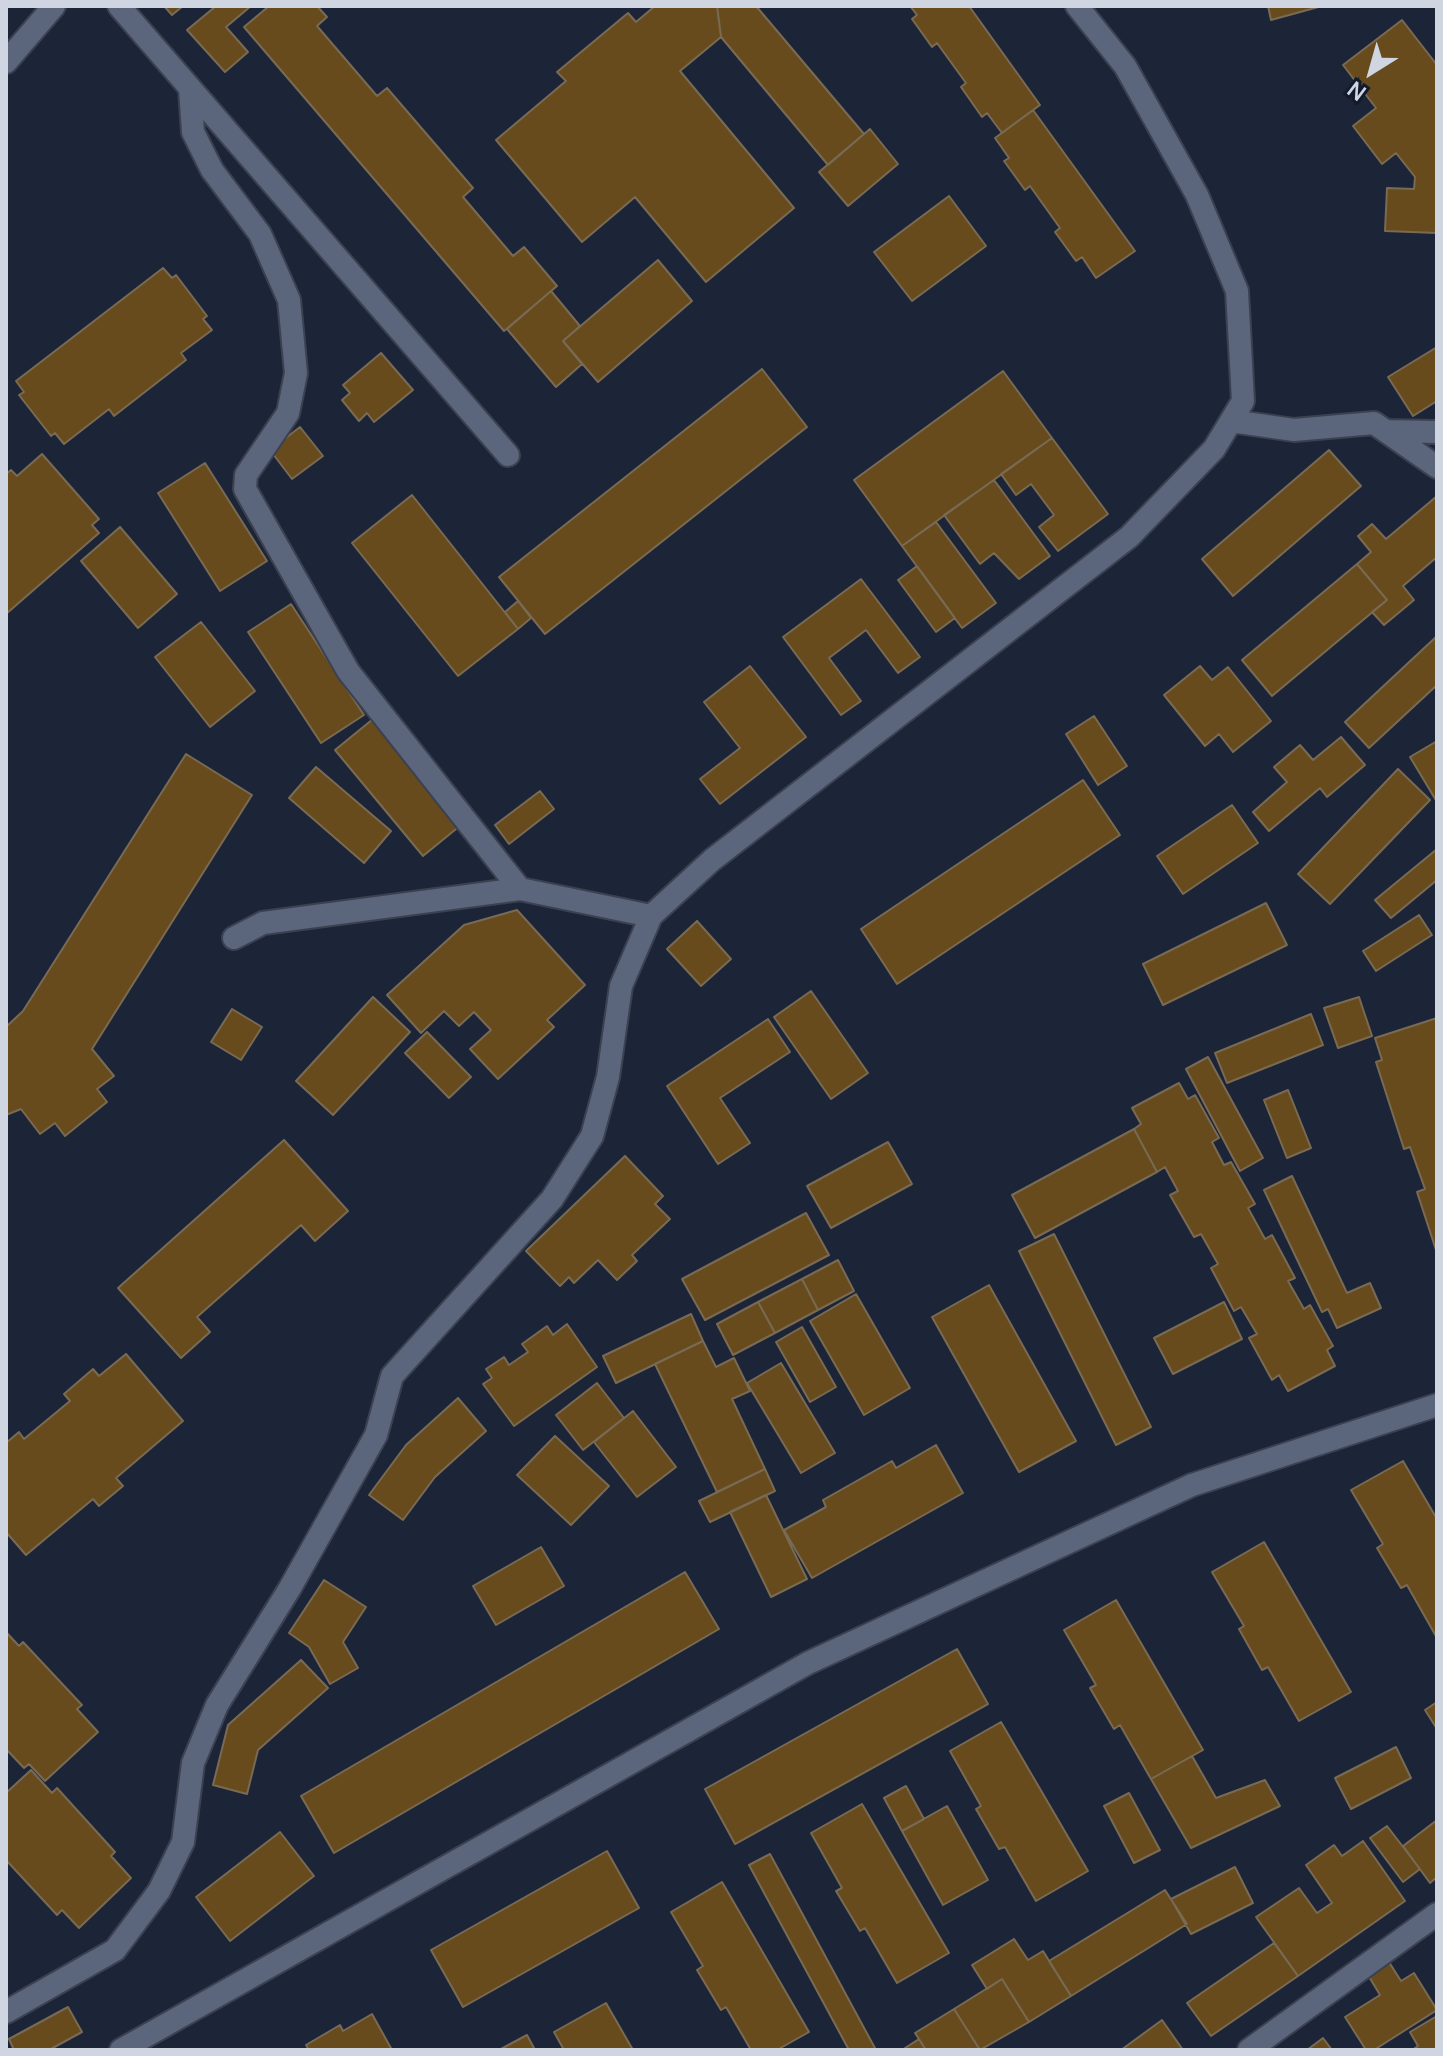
<!DOCTYPE html>
<style>
body{margin:0}
#map{position:relative;width:1443px;height:2056px;overflow:hidden;background:#1c2437;font-family:Manrope,sans-serif}
canvas{display:block}
.frame{position:absolute;inset:0;border:8px solid #d0d5e2;pointer-events:none}
.north{position:absolute;left:1331px;top:32px;width:80px;height:80px;-webkit-text-stroke:6px #131a2d;paint-order:stroke;rotate:217deg;font-size:22px;font-weight:700;line-height:32px;text-align:center;color:#d0d5e2}
.north::after{content:'';display:block;margin:auto;width:28px;height:36px;background:#d0d5e2;clip-path:polygon(50% 0,100% 100%,50% 72%,0 100%)}
</style>
<div id="map">
<canvas width="1443" height="2056"></canvas>
<div class="frame"></div>
<div class="north">N</div>
</div>
<script>
const ctx = document.querySelector('canvas').getContext('2d');
ctx.lineJoin = 'round';
function paint(path, color) { ctx.fillStyle = color; ctx.fill(path, 'evenodd'); }
const poly = rows => new Path2D(rows.map(r => 'M' + r).join(''));
function trace(path, color, width, dash) { ctx.strokeStyle = color; ctx.lineWidth = width; ctx.lineCap = dash ? 'butt' : 'round'; ctx.setLineDash(dash || []); ctx.stroke(path); }
const building = poly([
 [164,6,183,6,172,15,164,6],
 [216,6,251,6,226,27,248,52,225,72,187,30,216,6],
 [269,6,317,6,327,17,317,26,377,96,387,88,473,188,463,197,513,256,524,247,557,286,504,331,244,27,269,6],
 [655,6,717,6,721,37,680,71,794,208,706,282,635,197,582,242,496,140,566,81,557,72,628,13,636,22,655,6],
 [717,6,756,6,864,134,828,165,721,37,717,6],
 [910,6,969,6,1040,105,1002,133,987,113,982,117,961,87,966,83,937,43,932,47,912,19,917,15,910,6],
 [1268,6,1322,6,1271,20,1268,6],
 [1402,20,1437,65,1437,233,1385,231,1387,188,1414,189,1415,177,1396,153,1382,164,1353,126,1376,108,1343,65,1402,20],
 [1033,110,1135,251,1096,278,1082,257,1076,261,1055,232,1060,228,1030,186,1025,190,1004,161,1009,158,995,138,1033,110],
 [870,129,898,164,848,206,819,172,870,129],
 [949,196,986,246,912,301,874,252,949,196],
 [658,260,692,301,598,382,563,341,658,260],
 [163,268,172,278,176,275,207,316,203,319,212,330,181,353,186,360,114,416,109,409,64,444,55,433,51,436,19,395,24,392,16,381,163,268],
 [551,291,580,326,563,341,582,364,556,387,507,329,551,291],
 [1437,347,1437,401,1413,416,1388,377,1437,347],
 [381,353,413,390,374,422,367,413,359,421,342,400,350,393,343,385,381,353],
 [762,369,807,427,545,634,499,577,762,369],
 [1003,371,1052,438,902,546,854,480,1003,371],
 [300,427,323,456,292,479,270,450,300,427],
 [1052,438,1108,514,1058,551,1039,527,1054,515,1031,484,1016,495,1001,474,1052,438],
 [1329,450,1361,486,1233,596,1202,559,1329,450],
 [42,454,99,519,92,525,99,533,6,614,6,474,11,470,17,476,42,454],
 [205,463,267,561,220,591,158,493,205,463],
 [994,480,1050,556,1019,579,994,553,980,564,944,515,994,480],
 [412,495,518,629,458,676,352,543,412,495],
 [1437,496,1437,557,1403,586,1414,600,1384,625,1372,612,1387,600,1357,564,1371,552,1358,536,1372,524,1386,539,1437,496],
 [936,522,996,603,962,628,902,546,936,522],
 [120,527,177,594,138,628,81,561,120,527],
 [1357,564,1387,600,1272,696,1242,660,1357,564],
 [917,566,955,618,936,632,898,580,917,566],
 [861,579,920,657,898,673,866,630,829,658,861,701,841,715,783,637,861,579],
 [518,601,531,618,518,629,505,612,518,601],
 [291,604,364,715,321,743,248,632,291,604],
 [201,622,255,691,210,727,155,657,201,622],
 [1437,636,1437,685,1369,748,1345,722,1437,636],
 [750,666,806,737,720,804,700,779,740,748,704,702,750,666],
 [1200,666,1212,680,1228,667,1271,721,1233,752,1219,734,1205,746,1164,695,1200,666],
 [1094,716,1127,766,1098,785,1066,734,1094,716],
 [373,719,461,825,423,856,335,750,373,719],
 [1341,737,1365,765,1327,797,1320,788,1269,831,1253,812,1287,782,1274,767,1300,745,1313,760,1341,737],
 [1437,741,1437,802,1410,757,1437,741],
 [186,754,252,795,92,1049,114,1076,97,1089,107,1102,65,1136,55,1123,40,1134,21,1109,6,1115,6,1027,23,1011,186,754],
 [316,767,391,831,364,863,289,798,316,767],
 [1398,769,1430,800,1330,904,1298,874,1398,769],
 [1083,780,1120,835,897,984,861,929,1083,780],
 [540,791,554,809,509,844,495,825,540,791],
 [1232,805,1258,843,1183,894,1157,856,1232,805],
 [1437,849,1437,880,1391,918,1375,900,1437,849],
 [1266,903,1287,945,1163,1005,1143,964,1266,903],
 [517,910,585,985,547,1020,554,1027,498,1079,470,1049,491,1030,474,1012,459,1026,444,1011,421,1033,387,995,464,925,517,910],
 [1419,915,1432,935,1376,971,1363,951,1419,915],
 [697,921,731,959,701,986,667,949,697,921],
 [811,991,868,1073,831,1099,774,1017,811,991],
 [373,997,410,1032,333,1115,296,1081,373,997],
 [1359,997,1372,1036,1338,1048,1324,1008,1359,997],
 [232,1009,262,1027,241,1060,211,1042,232,1009],
 [1311,1014,1323,1045,1227,1083,1215,1053,1311,1014],
 [1437,1018,1437,1253,1417,1192,1425,1189,1410,1147,1404,1149,1376,1062,1382,1060,1375,1038,1437,1018],
 [768,1019,790,1052,720,1098,750,1143,718,1164,667,1086,768,1019],
 [427,1032,471,1077,449,1098,405,1053,427,1032],
 [1208,1057,1263,1158,1240,1171,1186,1069,1208,1057],
 [1179,1083,1188,1099,1195,1095,1219,1138,1212,1142,1224,1165,1231,1162,1255,1204,1248,1208,1265,1239,1272,1235,1295,1278,1288,1281,1304,1309,1310,1305,1333,1346,1327,1350,1335,1366,1288,1391,1279,1375,1272,1380,1249,1338,1257,1334,1241,1307,1234,1311,1211,1268,1218,1264,1201,1234,1194,1237,1170,1195,1178,1191,1165,1167,1157,1172,1134,1129,1141,1124,1132,1108,1179,1083],
 [1288,1090,1311,1148,1287,1158,1264,1100,1288,1090],
 [1134,1129,1157,1172,1035,1238,1012,1195,1134,1129],
 [284,1140,348,1211,315,1241,301,1225,197,1317,210,1332,181,1358,118,1288,284,1140],
 [888,1142,912,1184,831,1228,807,1186,888,1142],
 [625,1156,663,1196,655,1204,670,1219,632,1255,637,1261,617,1280,598,1260,574,1283,569,1277,560,1286,526,1251,625,1156],
 [1292,1176,1347,1293,1370,1283,1381,1308,1337,1328,1328,1309,1322,1312,1264,1190,1292,1176],
 [806,1213,829,1255,705,1320,682,1279,806,1213],
 [1054,1234,1151,1427,1116,1445,1019,1251,1054,1234],
 [838,1260,854,1291,818,1310,802,1279,838,1260],
 [802,1279,818,1310,775,1333,758,1302,802,1279],
 [989,1285,1076,1441,1019,1472,932,1317,989,1285],
 [856,1294,910,1388,864,1415,810,1321,856,1294],
 [758,1302,775,1333,733,1355,717,1324,758,1302],
 [1224,1302,1242,1339,1173,1374,1154,1338,1224,1302],
 [691,1314,703,1341,616,1383,603,1356,691,1314],
 [567,1324,597,1367,514,1426,483,1384,492,1378,486,1369,504,1357,509,1365,528,1352,522,1344,547,1326,553,1335,567,1324],
 [802,1327,836,1387,810,1402,776,1342,802,1327],
 [703,1341,716,1367,734,1358,750,1391,732,1399,765,1469,717,1492,655,1364,703,1341],
 [126,1354,183,1421,116,1478,123,1486,99,1506,93,1499,26,1555,6,1532,6,1443,19,1432,24,1439,70,1401,64,1394,93,1369,99,1376,126,1354],
 [781,1363,835,1453,801,1473,747,1383,781,1363],
 [597,1383,624,1418,583,1450,556,1415,597,1383],
 [458,1398,486,1431,435,1477,403,1520,369,1495,406,1445,458,1398],
 [633,1411,676,1467,637,1497,594,1442,633,1411],
 [555,1436,609,1486,571,1525,517,1475,555,1436],
 [936,1445,963,1493,812,1578,784,1530,826,1507,823,1500,892,1461,896,1468,936,1445],
 [1403,1461,1437,1519,1437,1638,1407,1585,1401,1588,1377,1548,1383,1544,1351,1490,1403,1461],
 [765,1469,775,1491,710,1522,699,1501,765,1469],
 [766,1495,807,1579,771,1597,730,1512,766,1495],
 [1264,1542,1351,1692,1299,1721,1268,1667,1262,1670,1239,1629,1244,1626,1212,1572,1264,1542],
 [541,1547,564,1586,496,1625,473,1586,541,1547],
 [685,1572,719,1629,334,1853,301,1796,685,1572],
 [324,1580,366,1607,343,1642,358,1668,330,1684,309,1647,289,1633,324,1580],
 [1116,1600,1203,1750,1151,1779,1120,1725,1114,1729,1090,1688,1096,1685,1064,1630,1116,1600],
 [6,1632,19,1646,23,1642,82,1705,77,1709,98,1732,45,1781,29,1764,24,1768,6,1749,6,1632],
 [957,1649,988,1704,735,1844,705,1789,957,1649],
 [301,1660,328,1688,258,1750,247,1794,213,1785,228,1725,301,1660],
 [1437,1702,1437,1729,1425,1710,1437,1702],
 [1001,1722,1088,1871,1036,1901,1005,1847,999,1849,976,1809,981,1806,950,1751,1001,1722],
 [1396,1747,1411,1778,1351,1809,1335,1778,1396,1747],
 [1192,1756,1216,1798,1265,1780,1280,1806,1191,1848,1151,1779,1192,1756],
 [31,1770,52,1793,57,1788,115,1852,111,1856,131,1878,79,1928,62,1910,57,1915,6,1860,6,1793,31,1770],
 [906,1786,924,1819,902,1831,884,1798,906,1786],
 [1129,1793,1160,1850,1134,1863,1104,1806,1129,1793],
 [862,1804,949,1953,897,1983,865,1928,860,1931,836,1891,842,1888,811,1833,862,1804],
 [947,1806,988,1880,943,1905,902,1831,947,1806],
 [1437,1820,1437,1877,1430,1883,1403,1846,1437,1820],
 [1387,1826,1420,1869,1403,1882,1370,1838,1387,1826],
 [280,1832,314,1876,230,1941,196,1897,280,1832],
 [1363,1841,1405,1901,1298,1976,1256,1917,1299,1888,1317,1913,1332,1903,1306,1865,1334,1845,1342,1856,1363,1841],
 [607,1851,639,1908,463,2007,431,1950,607,1851],
 [770,1854,876,2050,849,2050,749,1865,770,1854],
 [1235,1867,1253,1903,1191,1934,1171,1899,1235,1867],
 [722,1882,809,2032,777,2050,751,2050,726,2007,721,2010,697,1970,703,1966,671,1912,722,1882],
 [1165,1890,1187,1924,1071,1996,1049,1961,1165,1890],
 [1014,1939,1028,1960,1043,1951,1071,1996,1029,2022,1002,1979,987,1989,972,1965,1014,1939],
 [1274,1943,1298,1976,1211,2036,1187,2003,1274,1943],
 [1389,1962,1401,1981,1414,1973,1437,2010,1374,2050,1366,2050,1345,2017,1380,1995,1368,1975,1389,1962],
 [1002,1979,1029,2022,980,2050,954,2009,1002,1979],
 [606,2003,633,2050,564,2050,554,2032,606,2003],
 [68,2007,82,2032,49,2050,14,2050,9,2039,68,2007],
 [954,2009,980,2050,926,2050,915,2033,954,2009],
 [372,2014,392,2050,309,2050,306,2045,340,2025,343,2031,372,2014],
 [1437,2016,1437,2050,1412,2050,1418,2046,1410,2032,1437,2016],
 [1162,2020,1183,2050,1121,2050,1162,2020],
 [527,2035,535,2050,499,2050,527,2035],
 [1323,2038,1332,2050,1307,2050,1323,2038],
 [919,2039,926,2050,902,2050,919,2039]
]);
paint(building, '#674b1d');
trace(building, '#796a54', 2);
const minor = poly([
 [119,6,508,455],
 [190,89,193,132,212,170,260,234,289,300,296,373,288,413,246,475,245,489,348,671,520,889],
 [1231,421,1294,430,1374,423,1437,467],
 [1387,431,1437,432],
 [234,938,263,923,520,889,651,916],
 [6,2012,115,1950,159,1891,183,1842,193,1763,217,1705,290,1588,376,1435,392,1376,552,1199,592,1136,608,1077,621,986,651,916,712,860,1129,537,1214,449,1243,401,1237,291,1197,195,1125,66,1077,6],
 [1249,2050,1437,1914]
]);
const tertiary = poly([
 [6,62,54,6],
 [121,2050,808,1663,1192,1485,1437,1405]
]);
trace(minor, '#3b4151', 26);
trace(tertiary, '#3b4151', 26);
trace(minor, '#5b657b', 22);
trace(tertiary, '#5b657b', 22);
</script>
